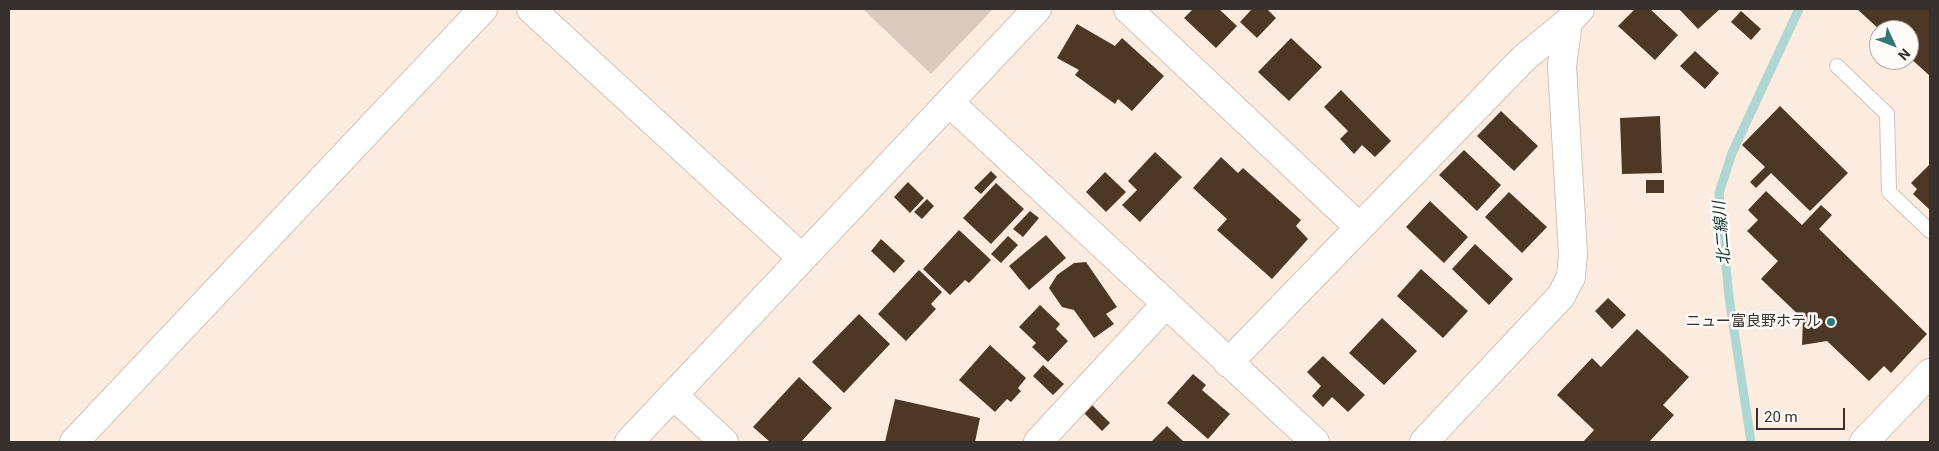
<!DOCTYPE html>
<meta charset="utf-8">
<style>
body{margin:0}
#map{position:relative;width:1939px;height:451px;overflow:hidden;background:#fcebdf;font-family:Roboto,sans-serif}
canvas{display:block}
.frame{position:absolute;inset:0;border:10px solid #37302c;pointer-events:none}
.north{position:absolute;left:1869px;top:20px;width:50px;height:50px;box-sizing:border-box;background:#fffbf9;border:1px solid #afaaa7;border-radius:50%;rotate:133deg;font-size:14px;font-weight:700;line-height:20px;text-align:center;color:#37302c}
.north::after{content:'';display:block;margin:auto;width:18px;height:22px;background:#307873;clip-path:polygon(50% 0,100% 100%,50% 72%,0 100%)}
.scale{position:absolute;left:1756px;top:408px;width:89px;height:22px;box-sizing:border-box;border:2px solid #37302c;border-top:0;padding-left:6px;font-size:15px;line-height:18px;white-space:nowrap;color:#37302c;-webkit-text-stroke:4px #fffbf9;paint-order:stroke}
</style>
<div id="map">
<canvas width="1939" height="451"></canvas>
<div class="frame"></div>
<div class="north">N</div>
<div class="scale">20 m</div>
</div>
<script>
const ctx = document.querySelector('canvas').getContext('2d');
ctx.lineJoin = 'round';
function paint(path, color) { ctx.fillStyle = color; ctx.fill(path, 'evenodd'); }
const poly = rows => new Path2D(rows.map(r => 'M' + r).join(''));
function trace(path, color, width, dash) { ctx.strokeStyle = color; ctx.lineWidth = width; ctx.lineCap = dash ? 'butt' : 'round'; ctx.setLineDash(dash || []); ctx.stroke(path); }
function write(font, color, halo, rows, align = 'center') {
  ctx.font = font + ' Roboto,"Noto Sans JP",sans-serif'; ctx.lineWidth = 5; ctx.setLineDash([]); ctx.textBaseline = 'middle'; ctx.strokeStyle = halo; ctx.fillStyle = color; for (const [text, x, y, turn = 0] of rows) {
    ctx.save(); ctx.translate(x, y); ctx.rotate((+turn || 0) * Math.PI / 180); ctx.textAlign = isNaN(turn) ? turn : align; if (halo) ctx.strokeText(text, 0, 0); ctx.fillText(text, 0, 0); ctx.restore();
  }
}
paint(poly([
 [863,9,993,9,931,74]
]), '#dac9bc');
trace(poly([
 [1751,442,1729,297,1719,193,1732,153,1799,9]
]), '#aed6d2', 9);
paint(poly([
 [1193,9,1219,9,1237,26,1216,48,1184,18],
 [1252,9,1267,9,1276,18,1257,38,1240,22],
 [1635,9,1650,9,1678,35,1655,60,1618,26],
 [1679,9,1720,9,1698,29],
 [1857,9,1930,9,1930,76,1909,57,1909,30,1880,30],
 [1741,11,1761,29,1751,40,1731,22],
 [1077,24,1115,46,1122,38,1164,76,1132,111,1118,99,1115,104,1075,75,1079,70,1057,58],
 [1291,38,1322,67,1289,101,1258,72],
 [1695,51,1719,73,1705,89,1680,66],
 [1341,90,1391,141,1375,157,1362,145,1354,154,1340,139,1348,131,1324,107],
 [1780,106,1848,173,1810,211,1771,173,1756,188,1750,182,1765,167,1742,145],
 [1501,111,1538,146,1514,171,1477,136],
 [1660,116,1662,173,1622,174,1620,118],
 [1464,150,1501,185,1477,211,1439,175],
 [1155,152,1182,177,1140,222,1122,205,1137,190,1128,181],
 [1221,157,1238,173,1243,168,1301,220,1296,226,1308,239,1272,279,1217,230,1227,219,1193,188],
 [1930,164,1930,210,1913,194,1917,189,1911,183],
 [991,171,997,177,981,194,974,188],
 [1105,172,1126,192,1106,212,1086,192],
 [1646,180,1664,180,1664,193,1646,193],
 [908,182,924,198,910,213,894,197],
 [996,183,1024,209,991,244,963,218],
 [1766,191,1802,225,1821,205,1832,215,1819,229,1927,334,1891,373,1884,366,1869,381,1827,341,1802,345,1803,319,1761,279,1778,261,1747,231,1758,220,1748,210],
 [1509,192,1547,227,1522,253,1485,217],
 [927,199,934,206,922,219,914,212],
 [1430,201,1468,237,1444,263,1406,227],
 [1030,211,1039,218,1023,237,1013,229],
 [959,230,991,260,969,283,965,280,950,295,923,269],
 [1046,235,1066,258,1029,290,1009,266],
 [1008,236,1018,245,1001,263,991,254],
 [881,239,905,261,894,273,871,251],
 [1475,244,1513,279,1489,305,1452,269],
 [1086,262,1117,307,1106,314,1114,324,1094,338,1074,310,1062,307,1049,288,1057,275,1074,263],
 [1421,269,1468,311,1443,338,1397,296],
 [919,270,942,292,931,304,936,309,906,341,878,314],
 [1608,298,1626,315,1612,329,1595,311],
 [1040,305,1060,324,1056,329,1068,341,1048,362,1032,347,1036,343,1019,327],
 [859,314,890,344,844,393,812,362],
 [1382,318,1417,351,1384,385,1349,353],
 [1637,329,1689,377,1663,405,1674,415,1649,442,1583,442,1594,430,1557,395,1592,358,1601,367],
 [990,345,1026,378,1018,388,1021,391,1011,402,1007,399,995,412,959,380],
 [1323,356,1365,395,1348,412,1332,397,1323,407,1312,396,1321,386,1307,372],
 [1043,365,1064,384,1053,395,1033,376],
 [1193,374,1206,385,1202,390,1230,414,1208,439,1167,403],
 [799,377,832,408,801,442,770,442,753,427],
 [895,399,980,418,975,442,885,442],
 [1092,405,1110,423,1102,431,1084,413],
 [1167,426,1184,442,1151,442]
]), '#4d3826');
const lane = poly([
 [1837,66,1887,114,1889,192,1930,231]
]);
const street = poly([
 [531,9,802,258],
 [1128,9,1359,227],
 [950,103,1315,442],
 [1228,363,1524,58,1568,22,1580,9],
 [673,395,724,442],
 [74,442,483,9],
 [629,442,1037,9],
 [1038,442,1166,304],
 [1424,442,1561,296,1571,277,1573,254,1562,66,1568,22],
 [1864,442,1930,373]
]);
trace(lane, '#d3c3b7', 16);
trace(street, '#d3c3b7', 30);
trace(lane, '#fff', 14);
trace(street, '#fff', 28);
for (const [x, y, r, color] of [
 [1831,322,5,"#307873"]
]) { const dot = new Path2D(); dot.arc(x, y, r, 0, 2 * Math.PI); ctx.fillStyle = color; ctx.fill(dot); trace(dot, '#fffbf9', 2); }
write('15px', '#37302c', '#fffbf9', [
 ["ニュー富良野ホテル",1821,322]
], 'right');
write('italic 16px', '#0c3431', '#fffbf9', [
 ["北二線川",1723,233,-95]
]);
</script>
